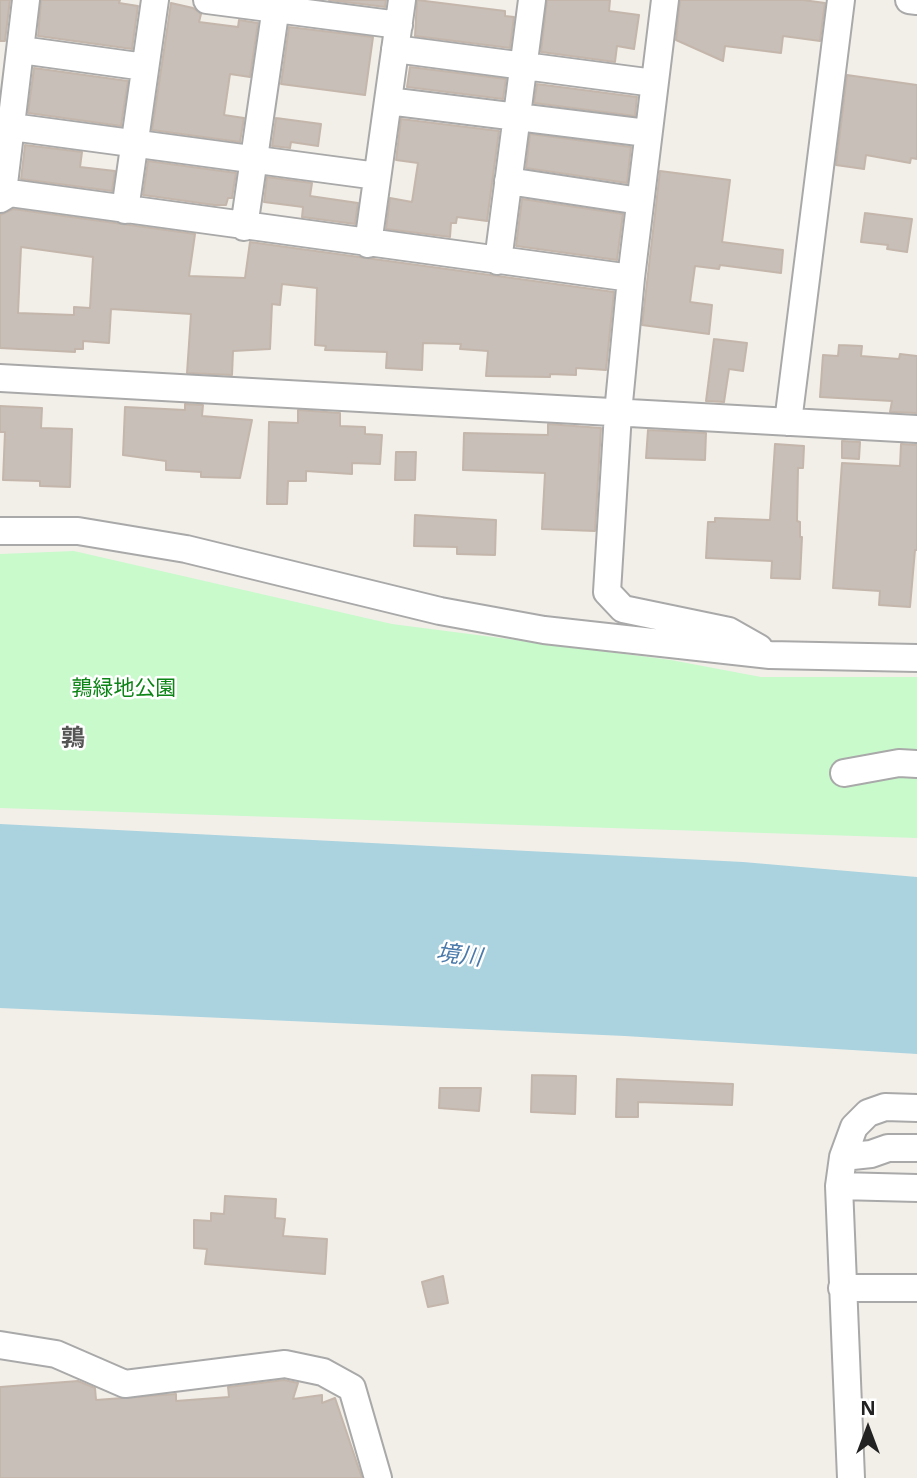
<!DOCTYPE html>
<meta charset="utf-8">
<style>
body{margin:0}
#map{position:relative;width:917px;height:1478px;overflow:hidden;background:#f2efe9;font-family:"Open Sans",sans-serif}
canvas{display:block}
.north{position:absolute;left:833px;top:1394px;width:70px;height:70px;-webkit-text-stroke:5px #fff;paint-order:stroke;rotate:0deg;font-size:19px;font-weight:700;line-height:28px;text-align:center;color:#222}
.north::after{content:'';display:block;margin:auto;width:24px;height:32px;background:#222;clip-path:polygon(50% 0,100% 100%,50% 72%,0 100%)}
</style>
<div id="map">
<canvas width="917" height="1478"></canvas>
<div class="north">N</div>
</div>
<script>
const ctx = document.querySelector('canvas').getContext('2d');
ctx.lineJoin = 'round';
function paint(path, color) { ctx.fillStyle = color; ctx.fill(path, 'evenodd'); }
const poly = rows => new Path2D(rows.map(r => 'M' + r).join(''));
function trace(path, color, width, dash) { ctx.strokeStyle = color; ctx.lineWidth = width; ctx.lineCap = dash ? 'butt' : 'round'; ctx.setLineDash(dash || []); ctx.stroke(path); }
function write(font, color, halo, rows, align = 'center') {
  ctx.font = font + ' "Open Sans","Noto Sans JP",sans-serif'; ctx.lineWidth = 5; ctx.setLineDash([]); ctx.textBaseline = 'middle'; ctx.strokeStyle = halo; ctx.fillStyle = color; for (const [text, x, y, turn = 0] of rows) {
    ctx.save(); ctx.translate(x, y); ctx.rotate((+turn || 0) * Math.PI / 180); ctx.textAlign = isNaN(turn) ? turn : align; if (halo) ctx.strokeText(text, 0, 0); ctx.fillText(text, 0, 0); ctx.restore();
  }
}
paint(poly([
 [74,551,392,624,671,660,761,677,917,677,917,838,0,808,0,554]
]), '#c8facc');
paint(poly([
 [0,824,743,862,917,877,917,1054,625,1036,0,1008]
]), '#aad3df');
const building = poly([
 [0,0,10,0,5,41,0,41,0,0],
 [41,0,120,0,119,3,138,6,132,49,38,36,41,0],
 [329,0,386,0,385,7,329,0],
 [417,0,505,11,505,16,514,17,510,48,415,36,417,0],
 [547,0,610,0,609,11,639,15,634,49,617,46,615,62,541,52,547,0],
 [680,0,803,0,825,3,820,41,783,36,781,53,725,46,723,61,676,40,680,0],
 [171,3,193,8,201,14,199,22,238,27,239,20,258,23,250,77,230,74,224,115,244,118,240,142,152,130,171,3],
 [289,27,373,37,365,95,281,84,289,27],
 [410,67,506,79,503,99,407,87,410,67],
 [34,68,128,81,121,126,28,113,34,68],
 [847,75,917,85,917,159,911,158,910,163,866,155,864,169,836,165,847,75],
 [537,84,637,97,635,116,534,103,537,84],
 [276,118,321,124,318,146,291,142,290,148,272,146,276,118],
 [401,119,499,131,487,221,457,217,456,223,451,223,450,237,386,229,390,198,412,202,418,163,396,160,401,119],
 [530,134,631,147,627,183,526,168,530,134],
 [25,145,82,152,80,167,115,171,112,191,21,179,25,145],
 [148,161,236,173,232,198,228,198,226,205,214,205,143,195,148,161],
 [660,171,730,180,722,242,783,250,781,273,720,265,719,269,695,266,690,302,712,305,709,334,642,325,660,171],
 [267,177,312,183,310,196,358,203,355,224,302,217,303,207,264,202,267,177],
 [522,199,623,214,617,260,516,246,522,199],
 [13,209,195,234,189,276,245,278,250,242,614,292,606,370,576,368,576,375,550,374,550,377,486,376,488,351,460,349,461,344,423,343,422,370,386,368,387,352,325,350,326,346,315,345,317,288,282,284,280,305,272,304,270,349,233,351,232,375,187,373,191,314,111,309,109,343,83,341,83,349,75,349,75,352,0,348,0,215,13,209],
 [21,247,93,257,90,308,74,307,74,315,18,313,21,247],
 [865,213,912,219,907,252,887,249,888,245,861,242,865,213],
 [714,339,747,343,743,371,729,369,724,402,706,401,714,339],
 [839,345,862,346,861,356,899,359,900,354,917,356,917,413,890,412,892,401,820,397,823,355,838,356,839,345],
 [185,404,203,405,202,416,252,420,240,478,201,477,201,472,166,470,166,461,123,455,125,407,185,410,185,404],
 [0,406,42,408,41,428,72,429,70,487,40,486,40,481,3,480,5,432,0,432,0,406],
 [298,410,340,413,340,426,365,427,365,434,382,435,380,464,352,463,352,474,306,471,306,481,288,481,287,504,267,504,269,422,298,423,298,410],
 [548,424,601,428,595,531,542,529,545,473,463,470,464,433,548,435,548,424],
 [648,430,706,433,705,460,646,458,648,430],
 [842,441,860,442,859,459,842,458,842,441],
 [775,444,804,446,803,468,798,468,797,521,800,522,800,537,802,537,800,579,771,578,772,561,706,558,708,522,715,522,715,518,770,520,775,444],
 [901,444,917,445,917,550,915,550,910,607,879,605,880,591,833,588,842,463,900,466,901,444],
 [396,452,416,452,415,480,395,480,396,452],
 [415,515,496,520,495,555,457,554,457,547,414,546,415,515],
 [532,1075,576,1076,575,1114,531,1112,532,1075],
 [617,1079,733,1084,732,1105,638,1102,638,1117,616,1117,617,1079],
 [440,1088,481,1088,479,1111,439,1108,440,1088],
 [225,1196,276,1199,275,1218,285,1219,283,1236,327,1239,325,1274,205,1264,207,1249,194,1248,194,1220,211,1221,211,1213,224,1214,225,1196],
 [443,1276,448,1303,428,1307,422,1282,443,1276],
 [284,1380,298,1383,293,1399,322,1395,322,1403,335,1398,362,1478,0,1478,0,1387,78,1381,95,1388,96,1400,176,1394,176,1401,229,1397,228,1387,284,1380]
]);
paint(building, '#c7bfb8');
trace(building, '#c4b6ab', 2);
const minor = poly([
 [207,0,399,25],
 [665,0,631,278,618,413,607,592,623,609,729,631,759,648],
 [909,0,917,1],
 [395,49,654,83],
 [21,50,145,67],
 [388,101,647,133],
 [12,127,377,176],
 [508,181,640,201],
 [10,193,4,184,26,0],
 [0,199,10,193,631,278],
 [125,210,155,0],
 [244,227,277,0],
 [368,244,402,0],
 [498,261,532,0],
 [0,378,917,429],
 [788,422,841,0],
 [0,531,78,531,186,549,440,611,544,630,770,655,917,658],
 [844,773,899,763,917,764],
 [843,1157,854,1127,868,1113,885,1107,917,1108],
 [839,1186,917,1188],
 [842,1288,917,1288],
 [0,1345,56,1354,125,1384,285,1364,323,1372,352,1388,378,1478],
 [851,1478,839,1186,843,1157,871,1154,888,1148,917,1148]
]);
trace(minor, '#a9a9a9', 30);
trace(minor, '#fff', 26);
write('21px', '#0c8416', '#fff', [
 ["鶉緑地公園",124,689]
]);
write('italic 23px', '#4a7aab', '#fff', [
 ["境川",459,956,7]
]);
write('bold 24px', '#555', '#fff', [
 ["鶉",73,739]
]);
</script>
